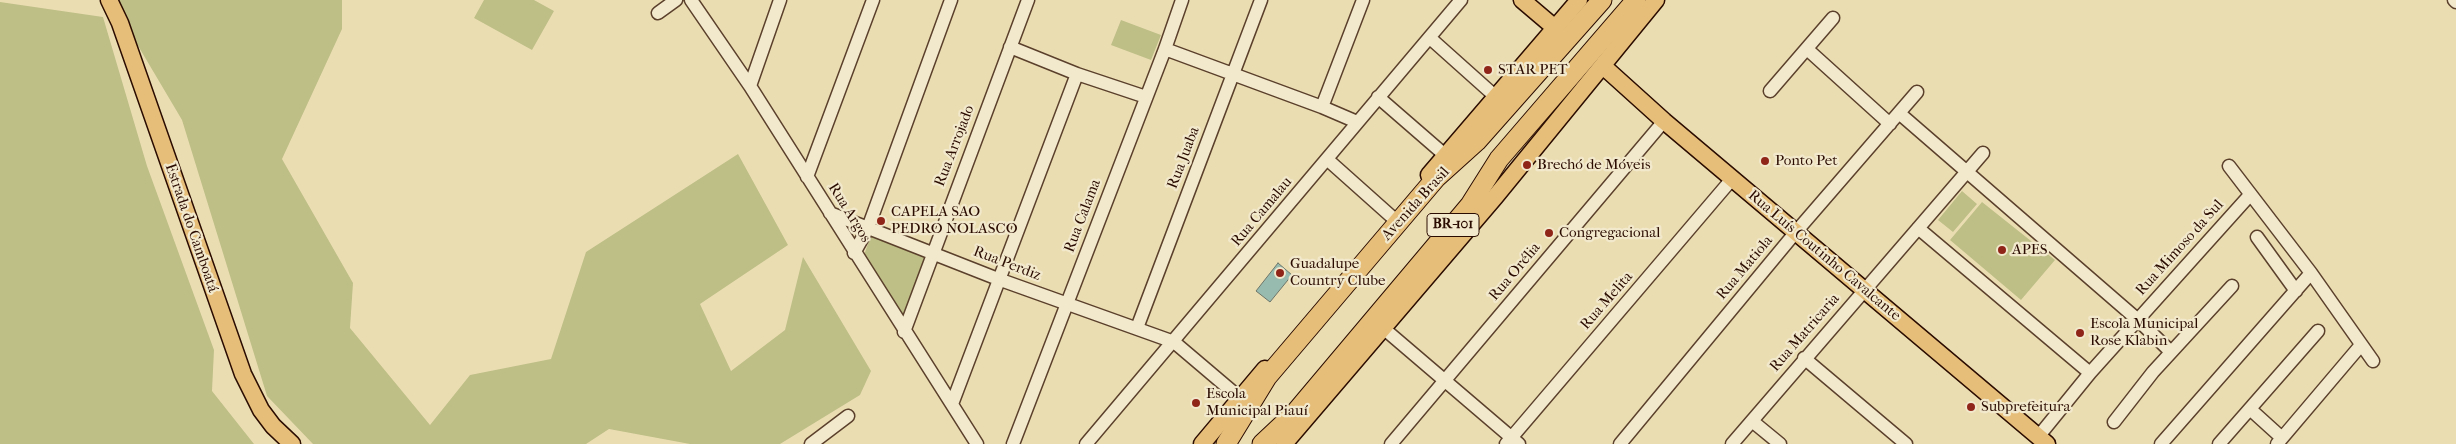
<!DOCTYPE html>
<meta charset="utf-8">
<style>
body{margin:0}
canvas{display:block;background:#ebddb2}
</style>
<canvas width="2456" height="444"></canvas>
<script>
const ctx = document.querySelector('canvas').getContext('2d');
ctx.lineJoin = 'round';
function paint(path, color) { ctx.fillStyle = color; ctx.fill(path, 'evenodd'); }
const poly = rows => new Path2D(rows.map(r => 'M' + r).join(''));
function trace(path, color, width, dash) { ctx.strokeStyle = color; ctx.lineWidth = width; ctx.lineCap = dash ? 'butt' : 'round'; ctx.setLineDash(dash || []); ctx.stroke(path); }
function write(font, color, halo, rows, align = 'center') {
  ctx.font = font + ' "IM FELL French Canon",serif'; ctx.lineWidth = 4.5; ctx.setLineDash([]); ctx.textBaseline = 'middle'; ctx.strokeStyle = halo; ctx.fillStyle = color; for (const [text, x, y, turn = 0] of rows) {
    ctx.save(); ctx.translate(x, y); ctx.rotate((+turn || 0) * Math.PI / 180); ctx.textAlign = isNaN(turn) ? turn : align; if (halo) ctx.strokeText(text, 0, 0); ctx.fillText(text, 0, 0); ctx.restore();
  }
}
paint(poly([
 [116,0,342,0,342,29,282,159,353,283,350,328,430,425,470,375,551,359,586,252,738,154,788,245,700,304,731,371,785,330,803,257,871,371,860,395,780,444,690,444,609,429,586,444,313,444,267,396,182,120,137,44],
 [484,0,534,0,554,11,532,50,474,18],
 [0,2,103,17,147,166,214,350,212,391,254,444,0,444],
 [1121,20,1161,35,1151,60,1111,45],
 [1962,191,1977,204,1953,232,1938,220],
 [1982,202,2055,260,2021,300,1950,240],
 [871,235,926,256,905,328,863,258]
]), '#bebf87');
const water = poly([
 [1278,263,1292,275,1270,302,1256,291,1278,263]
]);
paint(water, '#98bbaf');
trace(water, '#6c7569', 1);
const minor = poly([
 [691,0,750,86,977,444],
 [2454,0,2456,2],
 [658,13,676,0],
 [1430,38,1496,97],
 [1010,47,1077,74,1146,97],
 [1165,49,1322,107,1357,122],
 [1807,49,1890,124],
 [750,86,780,0],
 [1770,91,1833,18],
 [1378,97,1446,156],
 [1322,107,1363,0],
 [1899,113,2138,320,2171,352],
 [1328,160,1393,218],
 [2229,166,2311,273,2373,361],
 [807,177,873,0],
 [830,213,998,279,1174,342,1240,398],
 [1918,228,2090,373],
 [2257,237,2296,291],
 [854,253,868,228,951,0],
 [1382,327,1519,444],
 [1137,328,1261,0],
 [904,332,1028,0],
 [1804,358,1906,444],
 [952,404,1077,74],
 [2250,409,2282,438],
 [1752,421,1780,444],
 [2114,422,2153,372,2232,286],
 [2038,437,2090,373,2249,196],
 [811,444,848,416],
 [1013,444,1165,49,1182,0],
 [1086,444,1461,0],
 [1391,444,1664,121],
 [1506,444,1732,179],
 [1620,444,1795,233,1917,92],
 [1732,444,1983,153],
 [2161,444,2311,273],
 [2219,444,2318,331],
 [2277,444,2361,345]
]);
const major = poly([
 [109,0,120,23,243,374,261,410,273,426,292,444],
 [1522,0,1555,28],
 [1603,66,1664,121,2047,444],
 [1429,175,1579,0],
 [1202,444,1265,369],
 [1284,444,1495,197,1656,0]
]);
const highway = poly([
 [1226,444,1267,377,1436,178,1477,141,1602,0],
 [1262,444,1294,414,1470,205,1499,159,1636,0]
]);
trace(minor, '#5b402c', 15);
trace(major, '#2b0c00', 19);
trace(highway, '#2b0c00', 21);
trace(minor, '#f2e9cd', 12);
trace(major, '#e6be79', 16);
trace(highway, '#e6be79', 19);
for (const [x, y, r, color] of [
 [1488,70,5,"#8f2418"],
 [1765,161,5,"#8f2418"],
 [1527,165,5,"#8f2418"],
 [881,221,5,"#8f2418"],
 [1549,233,5,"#8f2418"],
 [2002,250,5,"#8f2418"],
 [1280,273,5,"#8f2418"],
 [2080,333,5,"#8f2418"],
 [1196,403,5,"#8f2418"],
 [1971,407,5,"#8f2418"]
]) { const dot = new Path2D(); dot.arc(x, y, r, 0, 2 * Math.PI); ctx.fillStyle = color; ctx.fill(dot); trace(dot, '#f2e9cd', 2); }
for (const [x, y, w] of [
 [1453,225,52]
]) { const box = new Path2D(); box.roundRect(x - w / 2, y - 11.5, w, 23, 4); ctx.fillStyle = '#f2e9cd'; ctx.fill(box); trace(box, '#2b0c00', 1); }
write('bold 14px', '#2b0c00', null, [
 ["BR-101",1453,225]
]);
write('15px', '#2b0c00', '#f2e9cd', [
 ["STAR PET",1498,70],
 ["Ponto Pet",1775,161],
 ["Brechó de Móveis",1537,165],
 ["CAPELA SAO",891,212],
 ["PEDRO NOLASCO",891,229],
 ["Congregacional",1559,233],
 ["APES",2012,250],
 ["Guadalupe",1290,264],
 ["Country Clube",1290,281],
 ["Escola Municipal",2090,324],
 ["Rose Klabin",2090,341],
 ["Escola",1206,394],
 ["Municipal Piauí",1206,411],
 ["Subprefeitura",1981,407]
], 'left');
write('15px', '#2b0c00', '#f2e9cd', [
 ["Rua Arrojado",955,146,-69],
 ["Rua Juaba",1184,158,-69],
 ["Avenida Brasil",1416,204,-48],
 ["Rua Camalau",1262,212,-50],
 ["Rua Argos",849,213,58],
 ["Rua Calama",1083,216,-69],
 ["Estrada do Camboatá",191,228,71],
 ["Rua Mimoso da Sul",2180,248,-48],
 ["Rua Luís Coutinho Cavalcante",1824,256,40],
 ["Rua Perdiz",1007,264,21],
 ["Rua Matiola",1745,268,-50],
 ["Rua Orélia",1515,272,-50],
 ["Rua Melita",1607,301,-49],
 ["Rua Matricaria",1805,333,-49]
]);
</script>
